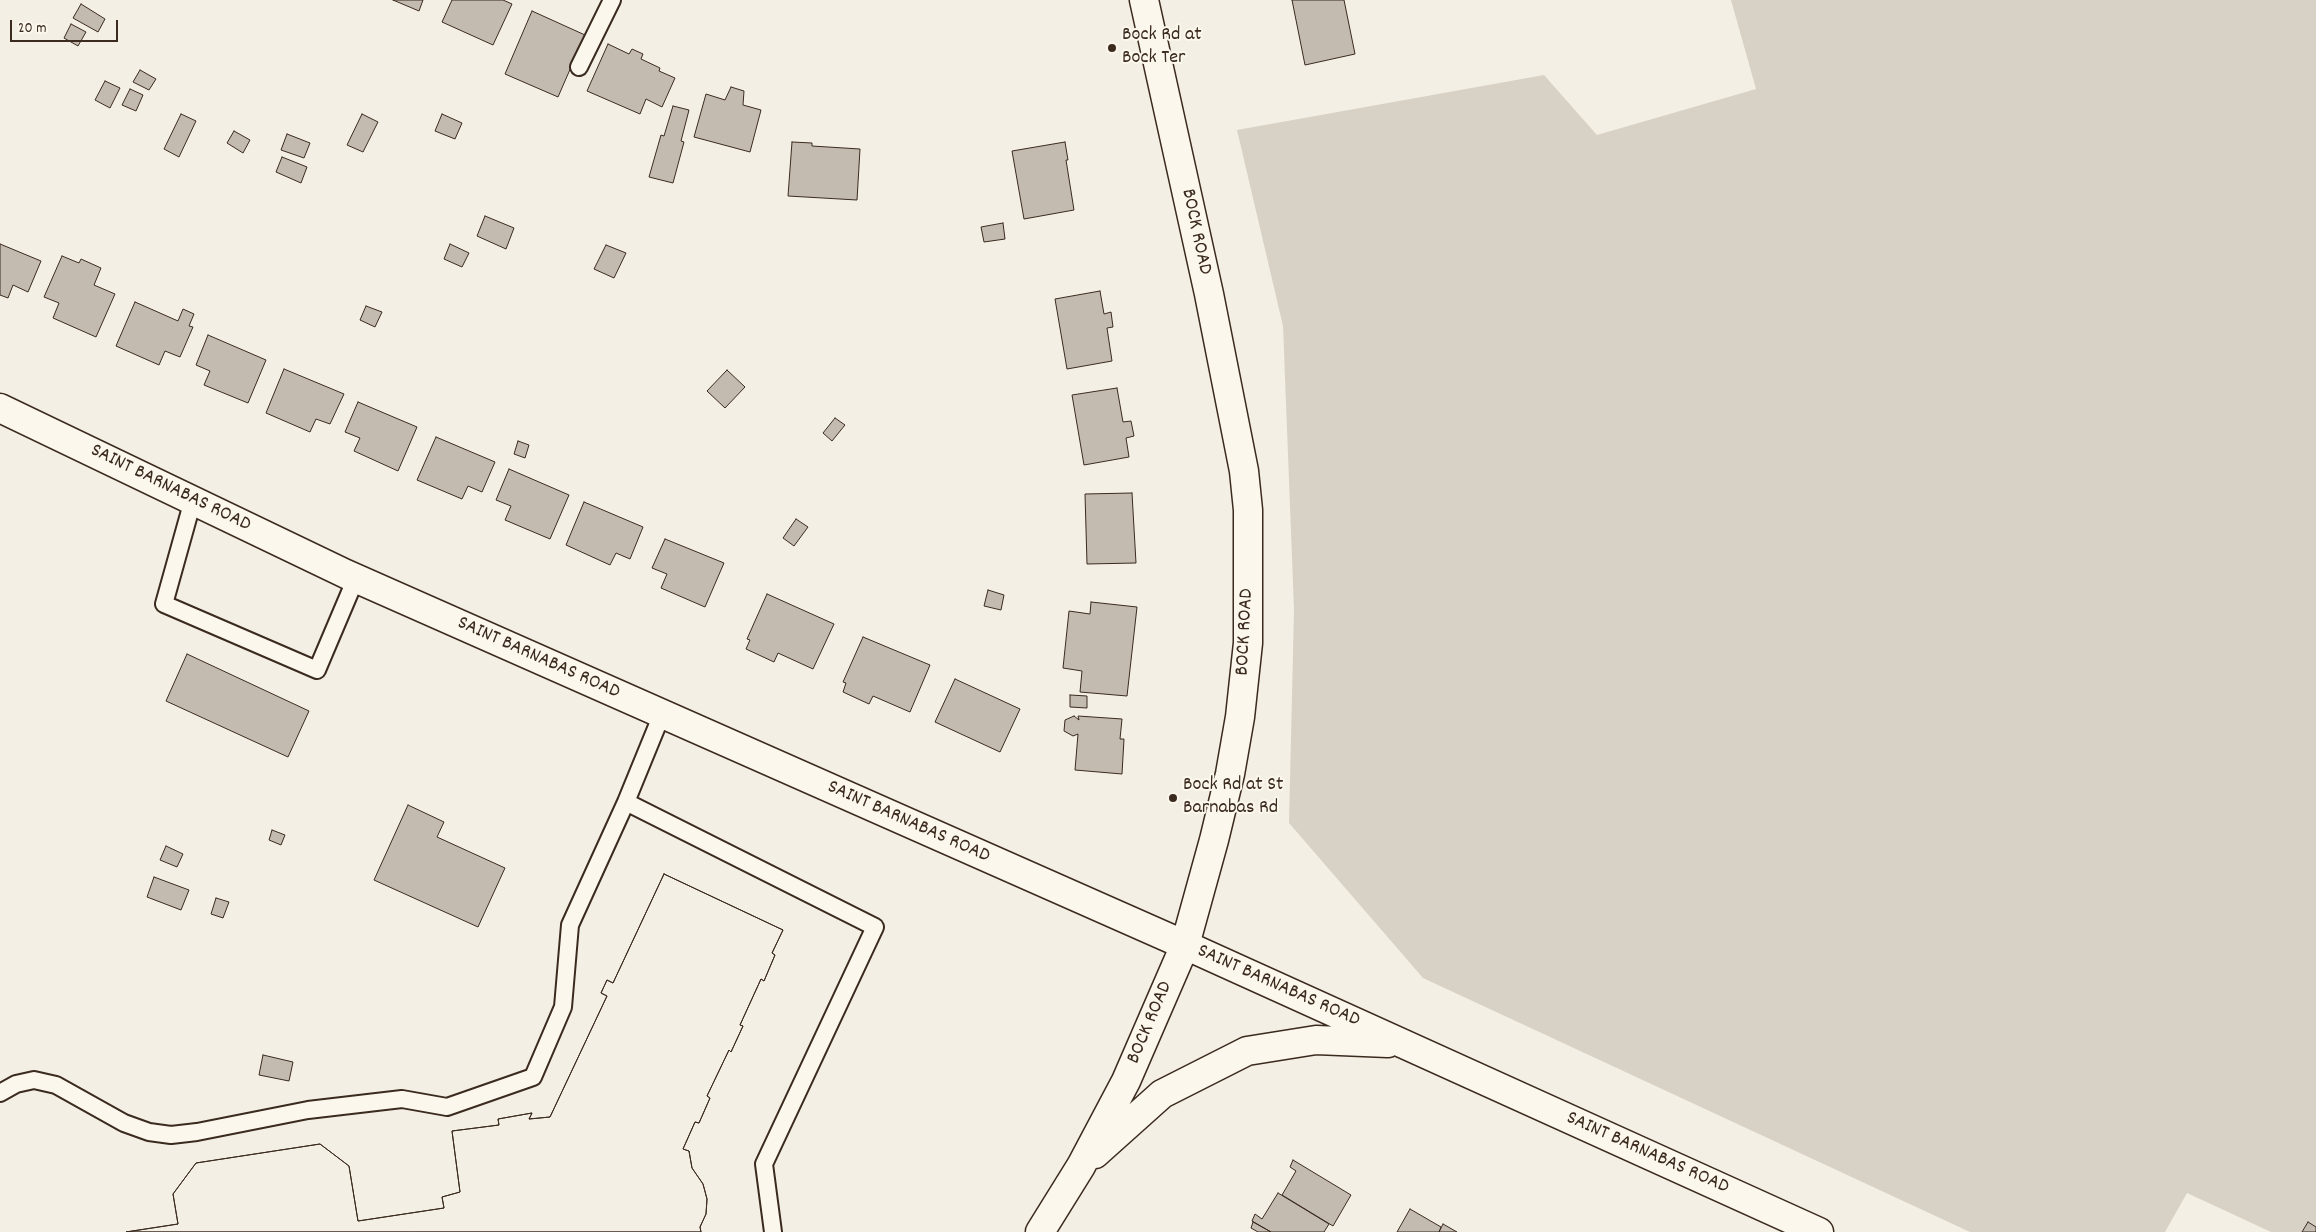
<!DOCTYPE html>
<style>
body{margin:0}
#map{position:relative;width:2316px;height:1232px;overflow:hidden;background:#f3efe4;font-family:Dekko,sans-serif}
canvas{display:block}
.scale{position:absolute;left:10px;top:20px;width:108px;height:22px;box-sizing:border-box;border:2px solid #3b2a1e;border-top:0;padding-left:6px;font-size:15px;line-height:18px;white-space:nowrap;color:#3b2a1e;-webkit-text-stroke:4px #fbf7ec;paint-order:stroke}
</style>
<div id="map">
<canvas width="2316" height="1232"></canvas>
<div class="scale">20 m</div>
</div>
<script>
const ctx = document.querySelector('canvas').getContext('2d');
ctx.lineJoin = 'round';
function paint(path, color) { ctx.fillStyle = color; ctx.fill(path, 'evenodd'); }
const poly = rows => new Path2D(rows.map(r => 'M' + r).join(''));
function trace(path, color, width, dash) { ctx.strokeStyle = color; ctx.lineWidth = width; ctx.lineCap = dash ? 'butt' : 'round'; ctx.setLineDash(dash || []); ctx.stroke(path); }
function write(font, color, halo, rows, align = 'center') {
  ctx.font = font + ' Dekko,sans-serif'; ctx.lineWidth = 4; ctx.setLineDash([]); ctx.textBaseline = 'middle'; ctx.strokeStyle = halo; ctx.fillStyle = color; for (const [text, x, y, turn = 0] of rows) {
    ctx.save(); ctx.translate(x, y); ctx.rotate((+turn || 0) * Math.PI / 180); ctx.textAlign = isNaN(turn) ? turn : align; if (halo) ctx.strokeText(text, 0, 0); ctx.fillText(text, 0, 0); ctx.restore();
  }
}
paint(poly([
 [1731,0,2316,0,2316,1232,2271,1232,2187,1193,2165,1232,1970,1232,1423,978,1289,823,1294,609,1283,326,1237,130,1544,75,1597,135,1756,89]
]), '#d8d1c6');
const building = poly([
 [393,0,423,0,419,11,393,0],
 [452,0,503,0,512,4,493,45,442,22,452,0],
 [1292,0,1344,0,1355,54,1305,65,1292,0],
 [81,4,105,19,98,32,73,18,81,4],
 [532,11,585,35,558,97,505,74,532,11],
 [71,24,86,32,78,46,64,38,71,24],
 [608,44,629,54,632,49,643,54,641,59,660,68,659,71,675,78,662,107,646,99,640,114,587,91,608,44],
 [140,70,156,79,149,90,133,82,140,70],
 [105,81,120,88,110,108,95,100,105,81],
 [731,87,744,91,743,105,761,110,750,152,694,137,706,94,725,100,731,87],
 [130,89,143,95,136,111,122,105,130,89],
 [673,106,689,110,681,141,684,142,673,183,649,177,661,135,664,136,673,106],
 [181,114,196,121,179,157,164,149,181,114],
 [362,114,378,122,363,152,347,145,362,114],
 [442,114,462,123,455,139,435,131,442,114],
 [234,131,250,140,243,153,227,143,234,131],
 [287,134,310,143,304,158,281,150,287,134],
 [792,142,812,143,812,146,860,149,857,200,788,196,792,142],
 [1065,142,1068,160,1066,160,1074,210,1024,219,1012,151,1065,142],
 [282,157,307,167,301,183,276,172,282,157],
 [485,216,514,228,506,249,477,236,485,216],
 [1003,223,1005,239,984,242,981,227,1003,223],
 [0,244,41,261,28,292,13,285,8,298,0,295,0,244],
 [450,244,469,253,462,267,444,259,450,244],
 [606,245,626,253,614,278,594,269,606,245],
 [62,256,79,263,81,259,101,268,94,285,115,294,96,337,53,318,59,303,44,297,62,256],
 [1100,291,1104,314,1111,312,1113,327,1107,328,1112,361,1067,369,1055,299,1100,291],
 [135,302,178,321,183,309,194,314,189,326,193,327,180,357,165,351,159,365,116,346,135,302],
 [366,306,382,312,375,327,360,320,366,306],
 [208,335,266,360,248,403,204,385,210,371,196,365,208,335],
 [284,369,344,394,330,424,316,419,310,432,266,413,284,369],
 [727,370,745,387,725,408,707,391,727,370],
 [1117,388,1123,422,1131,421,1134,436,1126,438,1129,457,1084,465,1072,395,1117,388],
 [358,402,417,427,398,471,354,451,360,438,345,432,358,402],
 [835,418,845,425,832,441,823,433,835,418],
 [436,437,495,462,482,492,468,486,462,499,417,480,436,437],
 [518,441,529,445,525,458,514,454,518,441],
 [509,469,569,495,550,539,505,520,511,506,496,500,509,469],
 [1132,493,1136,563,1087,564,1085,494,1132,493],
 [584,502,643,527,630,559,616,553,610,565,566,545,584,502],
 [796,519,808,527,794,546,783,538,796,519],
 [665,539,724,563,705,607,661,588,667,574,652,568,665,539],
 [988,590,1004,595,1001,610,984,606,988,590],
 [767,594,834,624,813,669,778,653,774,662,746,649,750,640,747,639,767,594],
 [1091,602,1137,607,1127,696,1080,692,1082,671,1063,668,1069,611,1090,614,1091,602],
 [863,637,930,665,910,712,873,696,869,704,843,692,846,683,843,682,863,637],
 [187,654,309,711,288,757,166,701,187,654],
 [955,679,1020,709,1000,752,935,722,955,679],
 [1070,695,1087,696,1087,708,1070,707,1070,695],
 [1074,716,1079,720,1078,716,1122,719,1120,739,1124,739,1122,774,1075,770,1078,734,1073,736,1064,731,1065,720,1074,716],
 [408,805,444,822,437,837,505,868,478,927,374,880,408,805],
 [272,830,285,835,281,845,269,840,272,830],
 [166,846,183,854,177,867,160,860,166,846],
 [664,874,783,930,772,953,775,955,764,981,761,979,740,1025,743,1026,731,1052,729,1050,707,1096,710,1098,699,1123,695,1122,683,1149,689,1151,692,1168,703,1184,707,1199,706,1214,700,1227,701,1232,126,1232,178,1224,173,1194,196,1163,320,1144,349,1166,358,1221,444,1208,442,1197,460,1192,452,1131,499,1125,498,1119,532,1113,529,1119,550,1117,607,996,601,993,607,980,613,983,664,874],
 [664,874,783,930,772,953,775,955,764,981,761,979,740,1025,743,1026,731,1052,729,1050,707,1096,710,1098,699,1123,695,1122,683,1149,689,1151,692,1168,703,1184,707,1199,706,1214,700,1227,701,1232,126,1232,178,1224,173,1194,196,1163,320,1144,349,1166,358,1221,444,1208,442,1197,460,1192,452,1131,499,1125,498,1119,532,1113,529,1119,550,1117,607,996,601,993,607,980,613,983,664,874],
 [154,877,189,890,181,910,147,897,154,877],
 [216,898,229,902,223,918,211,914,216,898],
 [263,1055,293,1062,289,1081,259,1075,263,1055],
 [1293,1160,1351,1195,1333,1226,1282,1195,1296,1171,1290,1167,1293,1160],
 [1278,1193,1329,1224,1324,1232,1271,1232,1252,1221,1255,1214,1262,1219,1278,1193],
 [1410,1209,1441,1227,1439,1232,1397,1232,1410,1209],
 [1253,1222,1271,1232,1258,1232,1251,1228,1253,1222],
 [2308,1222,2316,1227,2316,1232,2302,1232,2308,1222],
 [1443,1224,1457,1232,1439,1232,1443,1224]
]);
paint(building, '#c3bbb0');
trace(building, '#3b2a1e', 1);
const service = poly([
 [579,67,612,0],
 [193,500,164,604,317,670,356,578],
 [626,802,875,927,764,1164,773,1232],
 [0,1093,16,1084,34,1080,56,1085,124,1123,149,1132,171,1135,197,1132,308,1110,402,1099,447,1107,533,1077,563,1007,570,925,626,802,662,714]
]);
const secondary = poly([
 [0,408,346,574,1185,945,1819,1232],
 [1095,1154,1162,1094,1247,1051,1316,1040,1388,1043],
 [1040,1232,1081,1166,1126,1081,1185,945,1214,840,1230,774,1240,717,1248,643,1248,510,1244,471,1209,294,1144,0]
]);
trace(service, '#3b2a1e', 20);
trace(secondary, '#3b2a1e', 31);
trace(service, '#fbf7ec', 16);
trace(secondary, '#fbf7ec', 28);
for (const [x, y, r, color] of [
 [1112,48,5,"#3b2a1e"],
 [1173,798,5,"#3b2a1e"]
]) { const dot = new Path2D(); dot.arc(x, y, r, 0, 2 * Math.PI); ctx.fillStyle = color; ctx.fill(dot); trace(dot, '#fbf7ec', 2); }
write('20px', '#3b2a1e', '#fbf7ec', [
 ["Bock Rd at",1122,36],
 ["Bock Ter",1122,59],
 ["Bock Rd at St",1183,786],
 ["Barnabas Rd",1183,809]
], 'left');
write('20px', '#3b2a1e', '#fbf7ec', [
 ["BOCK ROAD",1195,232,78],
 ["SAINT BARNABAS ROAD",170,489,26],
 ["BOCK ROAD",1246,632,-87],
 ["SAINT BARNABAS ROAD",538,659,24],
 ["SAINT BARNABAS ROAD",908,823,24],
 ["SAINT BARNABAS ROAD",1278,987,24],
 ["BOCK ROAD",1151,1023,-67],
 ["SAINT BARNABAS ROAD",1647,1154,24]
]);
</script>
